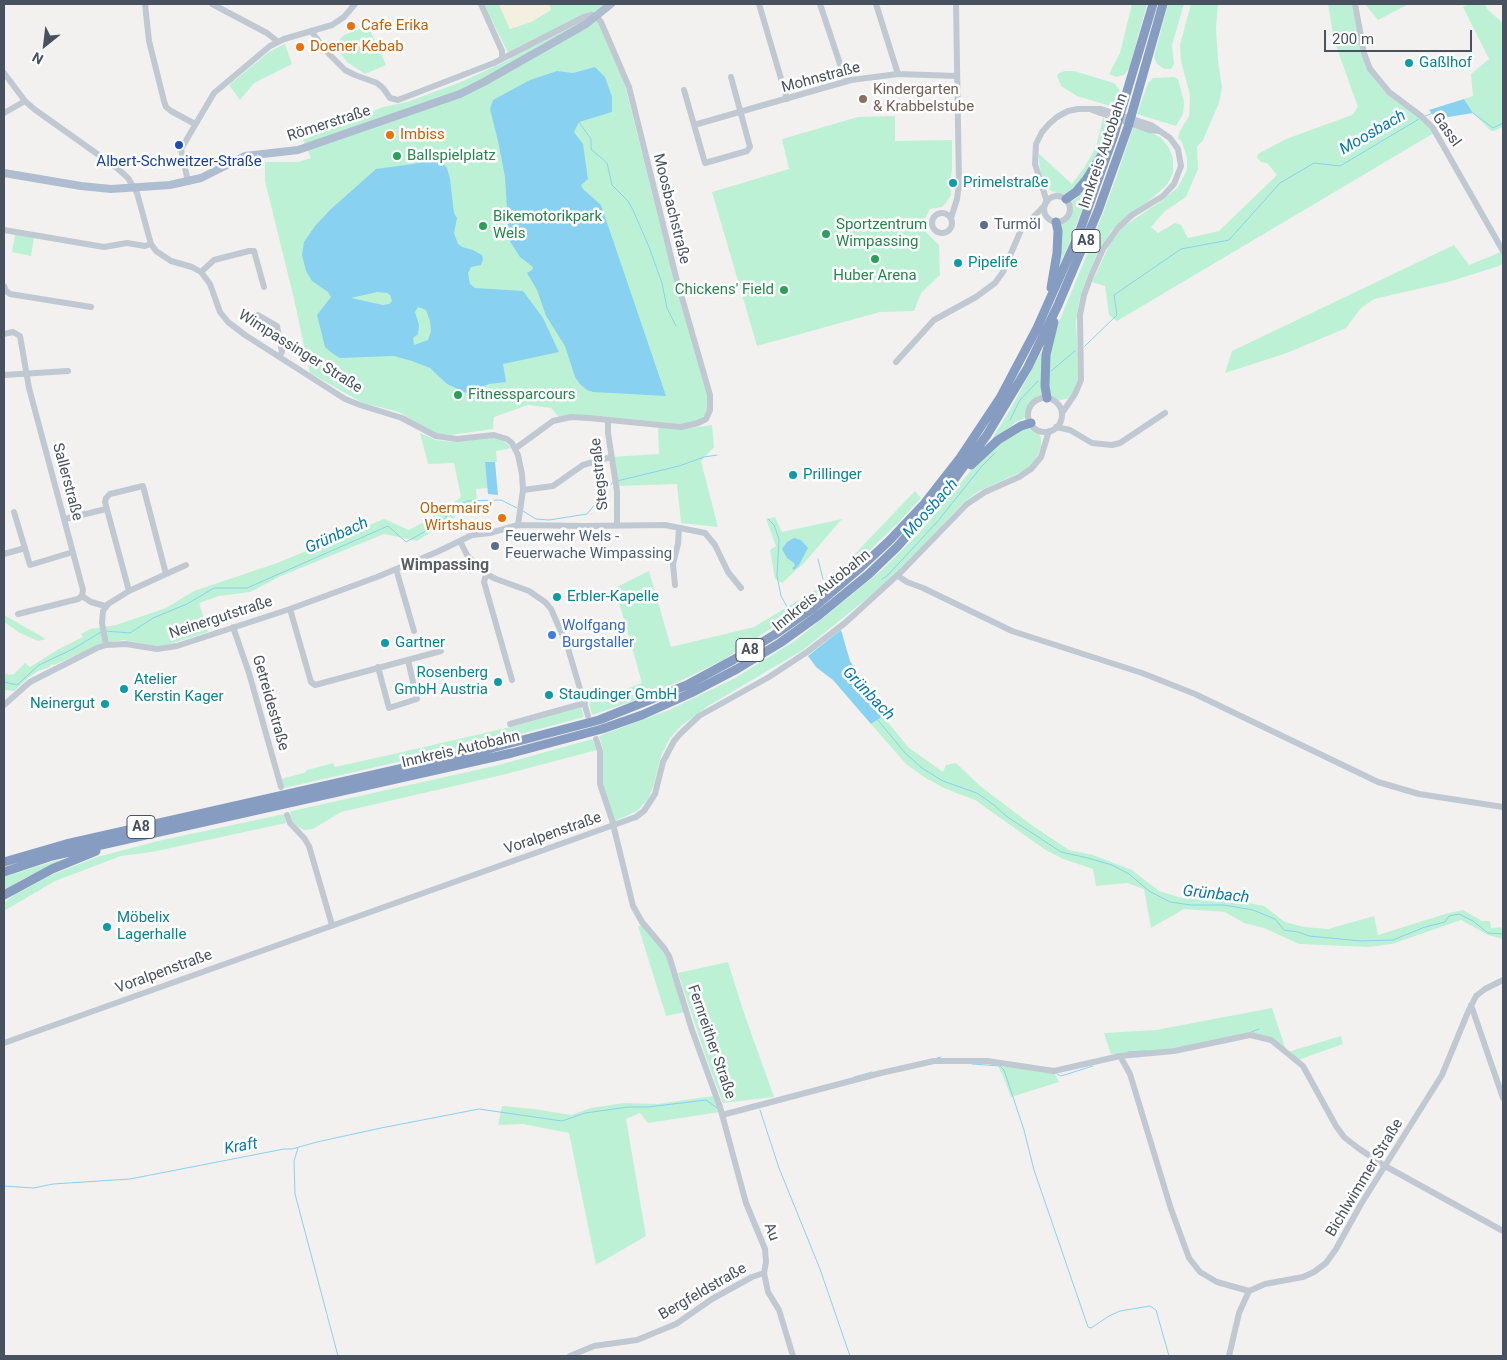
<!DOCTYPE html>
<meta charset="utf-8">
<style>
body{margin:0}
#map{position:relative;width:1507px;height:1360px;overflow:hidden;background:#f3f0f0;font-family:Roboto,sans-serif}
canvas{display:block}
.frame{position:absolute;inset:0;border:5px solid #47515f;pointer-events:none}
.north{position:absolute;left:20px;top:20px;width:50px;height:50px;-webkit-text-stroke:4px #fff;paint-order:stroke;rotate:209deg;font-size:14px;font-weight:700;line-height:20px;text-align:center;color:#47515f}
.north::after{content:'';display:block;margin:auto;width:18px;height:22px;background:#47515f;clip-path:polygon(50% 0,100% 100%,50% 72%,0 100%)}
.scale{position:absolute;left:1324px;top:30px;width:148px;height:22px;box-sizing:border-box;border:2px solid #47515f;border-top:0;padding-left:6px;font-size:15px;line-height:18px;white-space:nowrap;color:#47515f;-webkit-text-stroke:4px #fff;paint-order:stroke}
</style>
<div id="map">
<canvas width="1507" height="1360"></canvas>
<div class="frame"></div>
<div class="north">N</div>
<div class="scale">200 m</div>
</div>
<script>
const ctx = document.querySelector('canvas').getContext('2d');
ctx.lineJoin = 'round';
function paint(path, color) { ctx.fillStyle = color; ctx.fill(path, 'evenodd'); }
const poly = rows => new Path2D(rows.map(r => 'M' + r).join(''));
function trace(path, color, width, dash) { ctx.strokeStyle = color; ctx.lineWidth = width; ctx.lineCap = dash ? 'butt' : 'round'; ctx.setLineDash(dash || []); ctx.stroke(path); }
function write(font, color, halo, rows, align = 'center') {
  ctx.font = font + ' Roboto,sans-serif'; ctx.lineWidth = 5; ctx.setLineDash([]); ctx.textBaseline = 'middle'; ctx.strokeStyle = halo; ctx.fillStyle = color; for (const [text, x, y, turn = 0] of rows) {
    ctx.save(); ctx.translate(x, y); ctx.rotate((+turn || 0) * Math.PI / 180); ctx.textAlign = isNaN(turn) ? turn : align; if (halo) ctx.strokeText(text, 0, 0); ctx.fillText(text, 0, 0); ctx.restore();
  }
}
paint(poly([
 [484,4,499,4,510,29,531,22,550,10,549,4,607,4,595,13,625,85,677,291,709,396,708,410,703,417,694,423,680,424,588,415,559,417,551,408,528,405,494,417,493,429,451,435,435,433,399,412,363,403,310,373,294,299,265,181,265,162,298,162,311,158,303,140,383,107,407,102,461,82,511,59],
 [1132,4,1147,4,1129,69,1124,75,1116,77,1109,74,1120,53],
 [1168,4,1184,4,1172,45,1174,64,1171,69,1164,69,1157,64,1154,57],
 [1191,4,1218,4,1216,28,1218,60,1222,88,1219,103,1203,140,1197,147,1198,169,1186,197,1165,211,1151,227,1158,233,1175,223,1181,225,1188,238,1219,231,1277,175,1267,163,1261,162,1257,158,1258,154,1286,139,1352,115,1358,107,1334,40,1328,4,1352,4,1363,57,1374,79,1386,93,1423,120,1434,133,1117,321,1109,315,1105,286,1092,282,1111,242,1124,226,1163,200,1178,187,1187,170,1187,158,1182,142,1178,138,1180,131,1189,116,1190,95,1181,61,1180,45],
 [1365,4,1409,4,1378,20],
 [1468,4,1485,4,1488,10,1503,23,1503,127,1494,131,1491,131,1473,113,1464,99,1473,96,1471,74,1489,59,1463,7],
 [368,26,386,65,365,74,347,62,334,45,344,35],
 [285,44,292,64,254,83,240,100,229,85,269,52],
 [1065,71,1074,71,1114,83,1119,89,1121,97,1117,108,1077,96,1061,86,1057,76,1059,73],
 [1174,77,1178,79,1184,102,1183,114,1176,126,1137,114,1148,83,1153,78],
 [895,116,895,141,952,140,952,170,950,181,951,195,945,204,942,207,930,209,924,221,925,231,939,245,940,275,921,293,914,311,880,312,757,346,712,192,789,169,782,139,858,117],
 [1103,118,1112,121,1104,145,1093,166,1070,193,1062,195,1051,191,1046,186,1041,174,1038,153,1072,184,1084,168,1096,147],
 [1133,128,1150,132,1160,137,1168,146,1173,158,1173,173,1167,185,1150,200,1129,214,1112,230,1098,252,1086,280,1079,302,1076,323,1079,375,1074,391,1067,399,1058,400,1052,397,1048,391,1049,354,1055,331,1093,240,1116,178],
 [1093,176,1095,176,1074,231,1060,265,1058,264,1060,224,1066,222,1070,218,1073,206,1071,202,1078,197],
 [15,234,34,238,31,256,12,252],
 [1454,245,1469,265,1501,252,1503,257,1503,263,1499,266,1448,282,1374,299,1361,308,1346,328,1287,353,1225,373,1232,351],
 [1046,343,1043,396,1036,398,1030,403,1027,410,1027,417,1016,422,994,441,992,439,1011,408],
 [712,425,714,447,701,461,718,527,681,523,677,484,619,486,611,457,659,454,658,427,691,428],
 [1029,426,1038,431,1041,438,1041,447,1036,458,1028,469,979,491,964,502,890,580,803,650,708,706,681,726,670,738,661,756,654,784,648,799,637,811,615,821,602,783,603,749,599,736,669,710,735,678,796,640,882,570,920,532,973,468,996,444,1016,434,1022,427],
 [420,433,436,440,454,442,499,437,512,448,496,451,497,462,485,462,488,488,476,489,477,504,459,508,454,518,417,541,384,534,281,576,250,592,219,596,199,603,208,632,170,644,156,646,124,640,104,643,54,665,51,664,50,667,38,671,28,678,14,691,4,690,4,673,9,675,14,674,25,663,30,667,59,649,83,637,81,634,90,629,116,625,166,608,194,591,277,563,384,519,409,530,442,512,461,497,454,463,428,464],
 [915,491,921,498,896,525,846,573,795,613,723,660,678,682,642,698,592,715,589,703,642,683,615,588,649,571,671,647,754,627,827,583],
 [775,517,782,532,842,519,804,563,782,583,775,579,770,550,776,546,766,519],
 [4,615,46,639,38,641,20,633,4,622],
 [581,707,584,717,521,734,284,788,281,779,304,773,307,770,333,763,335,767,398,753,515,726],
 [883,716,908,747,943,772,946,765,956,763,980,786,1033,826,1069,850,1093,855,1132,870,1159,891,1182,898,1233,900,1264,906,1285,922,1304,927,1328,929,1374,916,1378,935,1445,914,1463,910,1482,921,1490,921,1491,928,1503,927,1503,939,1488,935,1461,920,1392,944,1369,947,1299,944,1264,928,1244,923,1225,912,1184,909,1151,928,1144,889,1127,883,1096,886,1093,869,1063,859,1044,849,975,800,946,789,924,777,906,764,871,724],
 [592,739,597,750,502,775,341,812,313,829,304,830,297,826,292,820,290,812,292,811,499,765],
 [284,814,286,823,152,852,121,856,55,881,4,911,4,903,14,895,49,876,97,857,158,841],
 [58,860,59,862,21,880,4,891,4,877],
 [642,925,658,944,667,959,685,1012,666,1016,638,926],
 [728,962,744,1013,774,1097,723,1103,707,1060,678,973],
 [1272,1008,1286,1050,1251,1032,1209,1042,1135,1054,1111,1054,1104,1033,1156,1030],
 [1341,1036,1343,1044,1298,1060,1288,1052],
 [998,1066,1054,1072,1059,1082,1011,1097,1003,1076],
 [713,1096,720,1112,648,1123,640,1113,626,1119,646,1236,596,1265,569,1133,523,1124,498,1125,502,1106,534,1109,571,1115,591,1108,623,1103,657,1104]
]), '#bdf1d6');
paint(poly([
 [499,4,549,4,551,10,531,22,510,29]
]), '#f4f0e1');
paint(poly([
 [595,67,605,77,612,97,612,112,579,122,574,132,583,144,588,179,581,185,583,189,601,205,666,396,593,392,587,390,580,384,575,377,565,346,546,316,537,290,527,273,532,270,533,267,520,257,509,240,505,177,498,141,490,109,493,100,530,80,557,71,573,73],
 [1464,99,1473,113,1436,119,1429,110],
 [439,159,447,168,450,179,454,213,457,218,454,233,458,244,462,247,473,250,482,255,483,260,481,265,471,267,468,273,470,284,475,288,523,291,543,318,559,352,503,364,506,382,489,384,466,393,447,384,430,368,412,361,394,356,340,358,332,353,325,347,317,315,331,297,328,292,312,281,306,271,302,255,304,242,315,226,331,209,376,169,413,164],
 [377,292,387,293,390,295,392,301,389,304,383,305,351,298],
 [418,307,426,310,430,321,431,331,428,340,414,345,413,338,418,334,419,325,415,312],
 [485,462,495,462,498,495,488,494],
 [794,538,801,540,808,548,799,565,794,570,792,568,795,566,794,563,787,558,782,549,787,542],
 [841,630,850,661,862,679,889,709,883,716,871,724,833,680,816,667,808,656]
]), '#89d1f0');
trace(poly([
 [1473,113,1493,128,1503,123],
 [1425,116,1433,113],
 [579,122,591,139,591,149,607,163,612,185,628,201,633,210,649,247,662,283,667,308,676,326],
 [1085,346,1117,315,1114,295,1181,249,1229,240,1280,183,1314,163,1340,166,1419,119],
 [1051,371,1075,351],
 [1010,420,1020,400,1038,381],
 [617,481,679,466,704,457,717,455],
 [523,511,536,519,549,520,587,514,613,482],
 [768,519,774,525,779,539,777,576,781,596,790,612],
 [818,559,823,579],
 [882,579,887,576,937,522,982,466,995,453],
 [105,631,130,633,153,618,187,604,214,588,247,588,388,526,406,542,442,522,453,508,467,501,501,500,517,508],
 [4,682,17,685,39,665,73,649,101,632],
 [877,719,906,754,922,768,943,781,977,793,994,805,1006,816,1061,852,1088,858,1112,865,1129,874,1149,891,1170,902,1191,905,1224,905,1253,910,1275,919,1284,930,1298,932,1309,936,1361,941,1393,940,1425,927,1445,922,1449,916,1459,914,1473,921,1488,933,1503,934],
 [1251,1032,1259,1029],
 [1128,1052,1146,1051],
 [937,1058,941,1057],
 [972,1064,1000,1066,1004,1070,1024,1130,1034,1170,1088,1327,1091,1328,1109,1316,1120,1311,1150,1306,1156,1310,1169,1356],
 [1057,1074,1061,1076,1093,1066],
 [854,1077,872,1072],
 [760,1110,779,1168,820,1269,850,1356],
 [298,1148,294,1161,295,1194,338,1356],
 [4,1186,34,1188,53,1184,130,1179,284,1149,292,1149,317,1142,381,1128,479,1109,562,1121,585,1113,628,1107,648,1107,706,1100,717,1108]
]), '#89d1f0', 1);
trace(poly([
 [145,4,149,41,164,101,166,107,171,111,195,124],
 [212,4,267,33,277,41],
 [481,4,502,51,502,58],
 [759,4,787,99],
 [820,4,846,82],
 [876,4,898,74],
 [1355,4,1364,53,1370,69,1389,92,1421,116,1433,128,1503,251],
 [311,31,327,52,345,70,355,75,377,83,383,88,390,98,398,100,494,63,584,17,592,15,596,16,601,22,629,87,676,277,710,395,710,410,706,419,698,423,681,427,589,418,571,417,553,421,516,448],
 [4,73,25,101,34,109,117,168,128,178,137,193,151,244,156,251,171,261,192,267,201,272,210,284,220,312,228,322,245,335,345,399,360,405,402,418,436,436,457,439,494,435,507,439,512,443,518,455,522,474,523,490,518,525],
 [684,90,705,163,747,151,750,147,731,77],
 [1092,110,1149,130,1159,131],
 [4,113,25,101],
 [694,125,851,80,898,74,957,76],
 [188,182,181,149,214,93,270,46,284,39,332,25,344,17,355,4],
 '1044 209a13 13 0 1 1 26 0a13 13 0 1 1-26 0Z',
 [1047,202,1035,164,1036,144,1042,132,1049,124,1057,117,1068,111,1078,109,1101,109,1151,125,1170,138,1178,149,1181,166,1174,184,1163,196,1132,215,1118,228,1103,249,1091,276,1084,295,1080,315,1081,380,1075,394,1062,413],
 '932 223a10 10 0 1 1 20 0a10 10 0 1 1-20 0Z',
 [951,218,957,199,959,184,956,4],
 [4,230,104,247,127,243,145,246,151,244],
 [201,272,214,260,249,251,254,251,264,287],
 [4,286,6,291,10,294,91,307],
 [258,315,277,326,282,352,279,357],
 [4,334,13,332,20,336,29,388,83,590,82,596,78,599,18,614],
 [896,362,934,320,976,297,995,283,1003,272,1021,230,1045,205],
 [4,375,68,371],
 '1028 415a17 17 0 1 1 34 0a17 17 0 1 1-34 0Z',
 [608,420,608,433,617,491,617,525],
 [1056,427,1070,430,1092,443,1112,445,1120,443,1165,413],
 [523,490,553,486,583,465,611,457],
 [14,512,30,565,73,552],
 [65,519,106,509],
 [460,541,467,555,486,574,496,579,529,591,545,602,551,609,567,645,588,716],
 [4,554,25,548],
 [396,569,414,631],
 [486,574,484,582,512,680],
 [898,576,907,582,923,588,1012,631,1142,673,1195,694,1378,782,1419,794,1503,807],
 [675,585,673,564,678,544,679,528],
 [129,591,105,502,106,498,110,494,143,486,166,574],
 [82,596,91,602,105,606],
 [290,609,311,682,315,685,441,651],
 [233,627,249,673,281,787],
 [106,645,102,623,103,611,108,604,129,591,186,565],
 [378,667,389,708,417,699,408,660],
 [4,705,30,682,97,648,106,645,126,644,157,649,177,646,290,609,377,577,437,552,472,535,490,533,518,525,584,526,665,525,705,533,715,545,728,572,741,588],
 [510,724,585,703],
 [596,739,600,751,600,784,612,820,633,906,642,922,664,948,669,956,692,1030,720,1107,746,1203,765,1249,766,1262,764,1273,768,1292,779,1310,793,1356],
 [287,815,290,823,304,838,309,846,332,925],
 [1471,1005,1503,1098],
 [4,1043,636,817,644,811,655,794,663,762,674,741,680,734,699,716,769,677,807,652,845,623,902,571,967,504,985,492,1019,477,1031,469,1041,457,1049,431],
 [1120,1056,1130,1074,1171,1209,1189,1258,1200,1272,1217,1282,1249,1291],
 [722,1115,881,1073,934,1061,987,1061,1054,1071,1120,1056,1174,1051,1250,1035,1271,1040,1303,1066,1336,1126,1344,1137,1358,1148,1385,1166,1503,1231],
 [570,1356,594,1346,637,1340,676,1324,712,1299,752,1277,764,1273],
 [1229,1356,1239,1313,1249,1291,1265,1284,1303,1277,1314,1272,1326,1263,1336,1249,1361,1204,1442,1075,1468,1012,1476,996,1485,989,1503,980]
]), '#c0c9d2', 6);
trace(poly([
 [4,173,81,186,111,189,170,185,201,178,245,156,298,150,460,94,484,82,586,24,611,4]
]), '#afbdd0', 8);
trace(poly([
 [1066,199,1076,192,1086,180,1105,150],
 [1051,288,1057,253,1058,231,1056,222],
 [1047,398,1045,386,1046,355,1054,322],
 [971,465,998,440,1021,426,1031,423],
 [4,862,66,844,488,749,599,720,687,685,733,660,774,635,813,608,861,567,889,541,924,504,960,458,1000,398,1037,328,1078,236,1114,135,1153,4],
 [4,872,52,856,512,753,602,729,642,715,691,693,737,669,780,643,819,615,869,574,897,547,938,501,987,435,1028,367,1058,305,1098,211,1128,127,1163,4],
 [4,895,52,869,96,851]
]), '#869dc1', 9);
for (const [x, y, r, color] of [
 [351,26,5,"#e8710a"],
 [300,47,5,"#e8710a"],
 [1409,63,5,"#0f9aa8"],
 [863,99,5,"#8d6e63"],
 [390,135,5,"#e8710a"],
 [179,145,5,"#1a4fb4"],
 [397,156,5,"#2e9e5b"],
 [953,183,5,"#0f9aa8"],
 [984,225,5,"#5c6f8a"],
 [483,226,5,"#2e9e5b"],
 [826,234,5,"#2e9e5b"],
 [875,259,5,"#2e9e5b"],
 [958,263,5,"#0f9aa8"],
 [784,290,5,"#2e9e5b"],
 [458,395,5,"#2e9e5b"],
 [793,475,5,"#0f9aa8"],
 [502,518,5,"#e8710a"],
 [495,546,5,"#5c6f8a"],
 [557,597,5,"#0f9aa8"],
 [552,635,5,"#3f7fe0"],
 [385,643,5,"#0f9aa8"],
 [498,682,5,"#0f9aa8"],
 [124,689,5,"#0f9aa8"],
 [549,695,5,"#0f9aa8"],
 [105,704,5,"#0f9aa8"],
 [107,927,5,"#0f9aa8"]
]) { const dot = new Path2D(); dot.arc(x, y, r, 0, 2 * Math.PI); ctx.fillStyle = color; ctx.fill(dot); trace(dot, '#fff', 2); }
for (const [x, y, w] of [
 [1086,241,28],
 [750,650,28],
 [141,827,28]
]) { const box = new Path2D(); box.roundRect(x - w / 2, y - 11.5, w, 23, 4); ctx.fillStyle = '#fff'; ctx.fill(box); trace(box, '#47515f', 1); }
write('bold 14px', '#47515f', null, [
 ["A8",1086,241],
 ["A8",750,650],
 ["A8",141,827]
]);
write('15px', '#c56008', '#fff', [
 ["Cafe Erika",361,26],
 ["Doener Kebab",310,47],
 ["Imbiss",400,135],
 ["Obermairs'",492,509,"right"],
 ["Wirtshaus",492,526,"right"]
], 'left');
write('15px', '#0d838f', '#fff', [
 ["Gaßlhof",1419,63],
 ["Primelstraße",963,183],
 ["Pipelife",968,263],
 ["Prillinger",803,475],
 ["Erbler-Kapelle",567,597],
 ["Gartner",395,643],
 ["Rosenberg",488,673,"right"],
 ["GmbH Austria",488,690,"right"],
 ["Atelier",134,680],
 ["Kerstin Kager",134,697],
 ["Staudinger GmbH",559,695],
 ["Neinergut",95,704,"right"],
 ["Möbelix",117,918],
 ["Lagerhalle",117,935]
], 'left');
write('15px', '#47515f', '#fff', [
 ["Mohnstraße",821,78,-15],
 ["Römerstraße",329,124,-18],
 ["Gassl",1446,130,54],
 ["Innkreis Autobahn",1104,151,-71],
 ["Moosbachstraße",671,209,76],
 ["Wimpassinger Straße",300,352,32],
 ["Stegstraße",600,474,-96],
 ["Sallerstraße",67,482,75],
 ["Innkreis Autobahn",822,591,-39],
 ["Neinergutstraße",221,618,-18],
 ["Getreidestraße",270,703,74],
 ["Innkreis Autobahn",461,750,-13],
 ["Voralpenstraße",553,834,-19],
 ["Voralpenstraße",164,972,-20],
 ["Fernreither Straße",711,1042,71],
 ["Bichlwimmer Straße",1365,1178,-59],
 ["Au",771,1232,69],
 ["Bergfeldstraße",703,1292,-30]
]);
write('15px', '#785e54', '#fff', [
 ["Kindergarten",873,90],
 ["& Krabbelstube",873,107]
], 'left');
write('15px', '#27864d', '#fff', [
 ["Ballspielplatz",407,156],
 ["Bikemotorikpark",493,217],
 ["Wels",493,234],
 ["Sportzentrum",836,225],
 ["Wimpassing",836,242],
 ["Huber Arena",875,276,"center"],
 ["Chickens' Field",774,290,"right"],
 ["Fitnessparcours",468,395]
], 'left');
write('15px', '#164399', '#fff', [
 ["Albert-Schweitzer-Straße",179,162]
]);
write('15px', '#4e5e75', '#fff', [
 ["Turmöl",994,225],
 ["Feuerwehr Wels -",505,537],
 ["Feuerwache Wimpassing",505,554]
], 'left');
write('15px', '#366cbe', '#fff', [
 ["Wolfgang",562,626],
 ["Burgstaller",562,643]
], 'left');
write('italic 16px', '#077aaa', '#fff', [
 ["Moosbach",1373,133,-30],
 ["Moosbach",931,509,-48],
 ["Grünbach",337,536,-24],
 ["Grünbach",868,694,46],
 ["Grünbach",1216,895,6],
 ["Kraft",241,1147,-10]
]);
write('bold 16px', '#5c6065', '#fff', [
 ["Wimpassing",445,566]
]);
</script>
